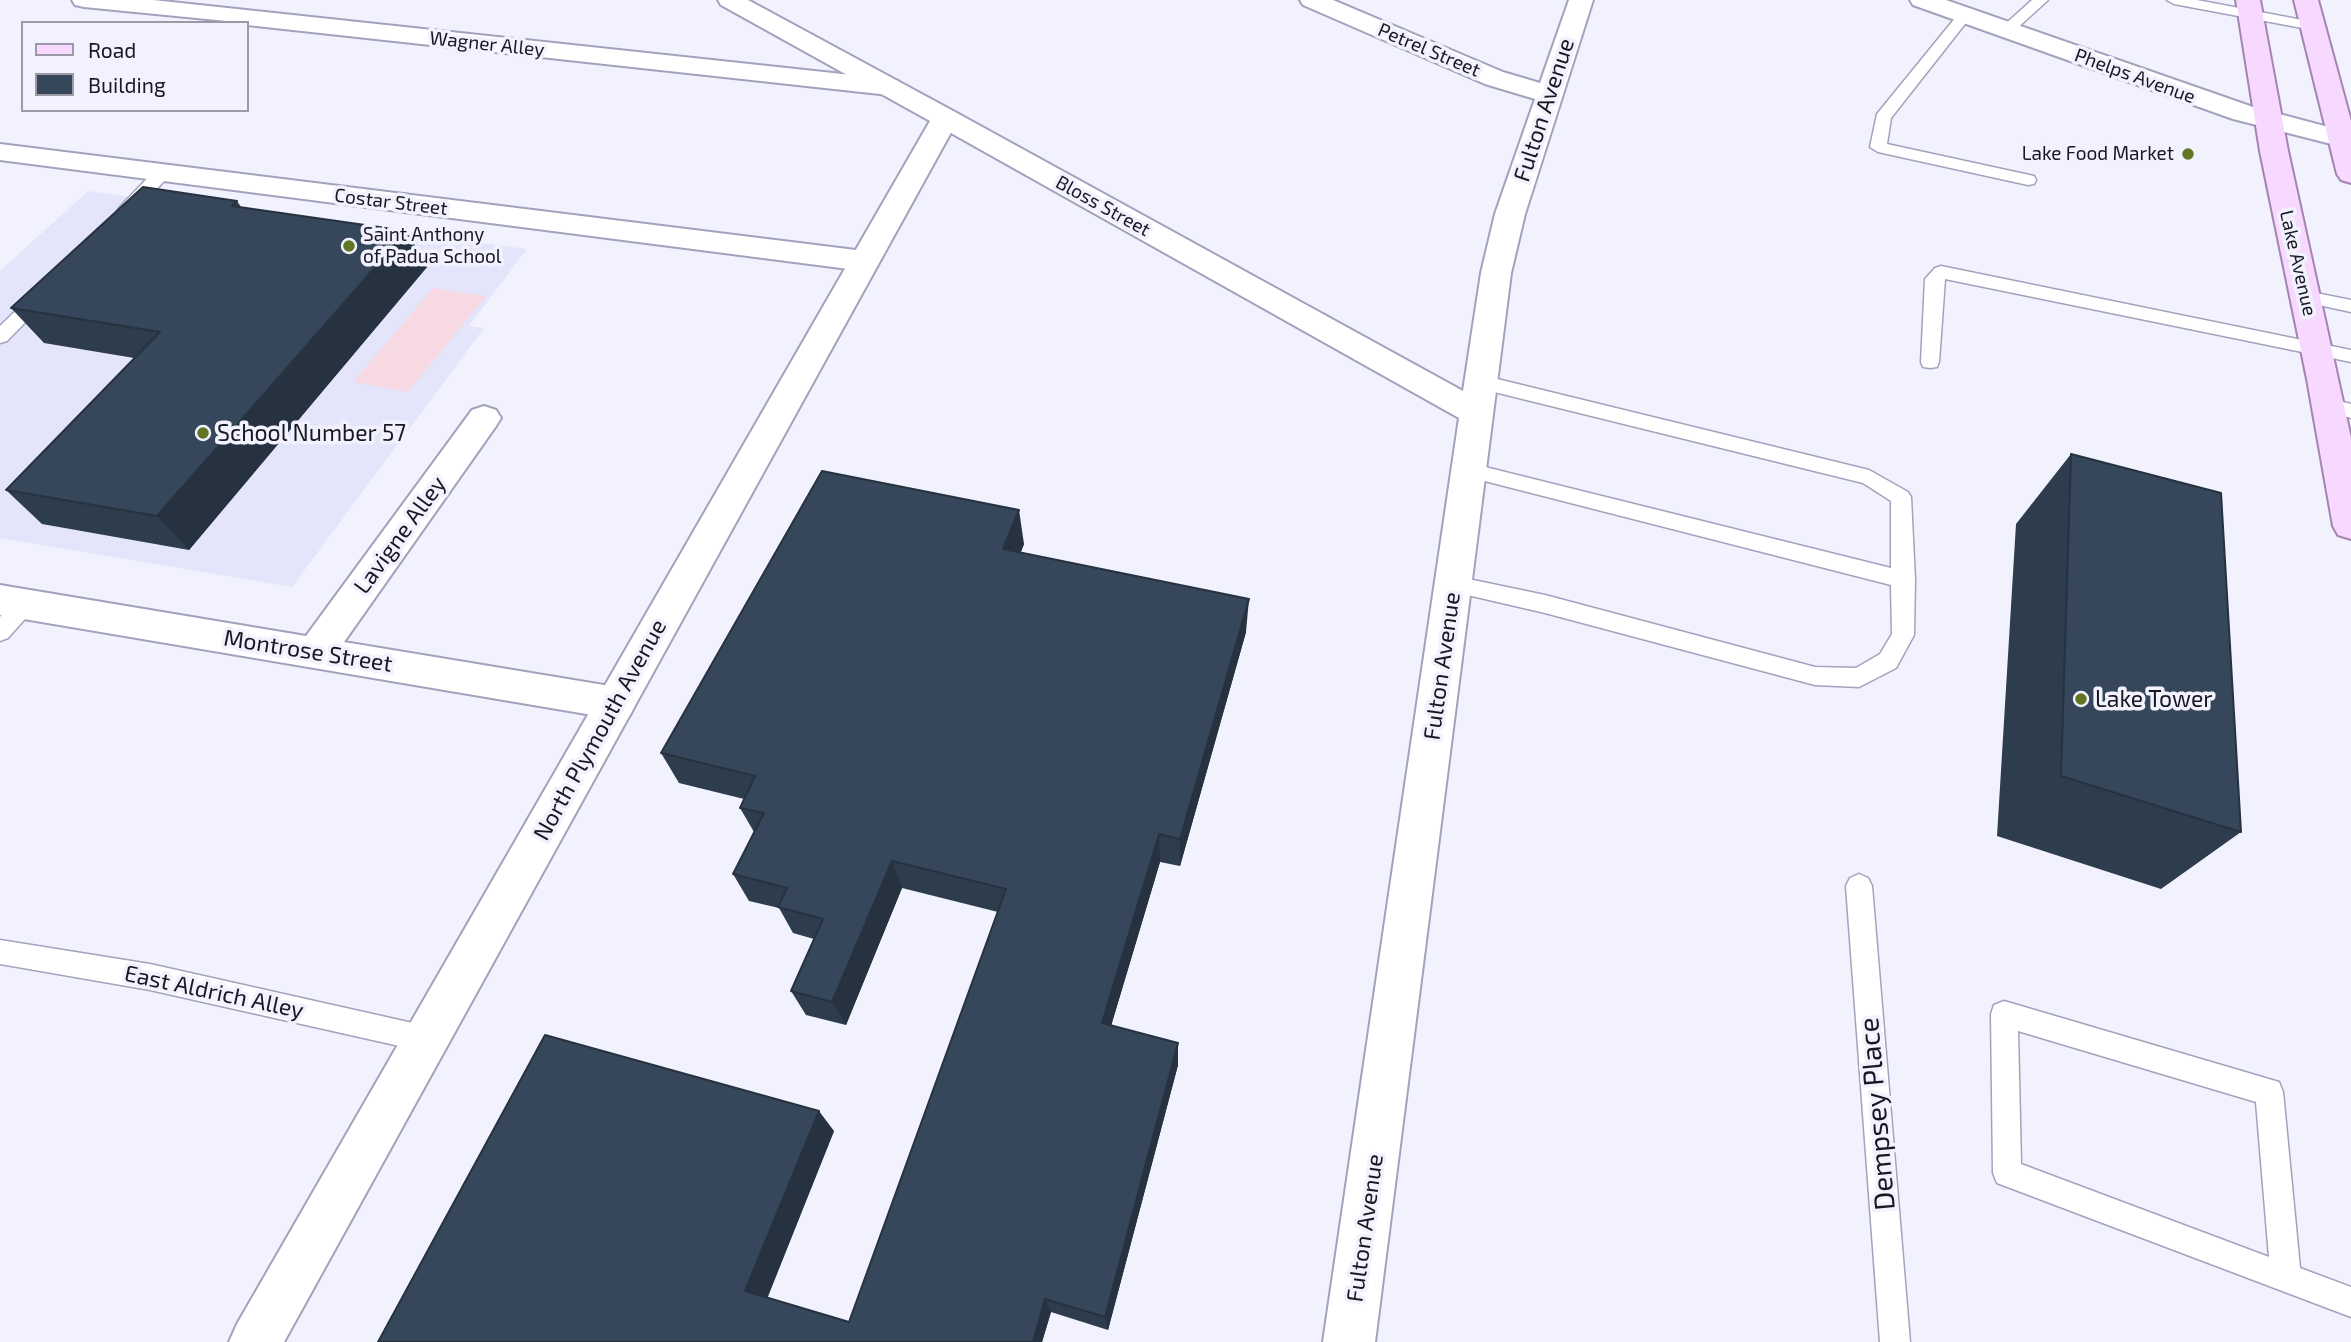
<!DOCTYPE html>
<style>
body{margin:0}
#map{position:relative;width:2351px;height:1342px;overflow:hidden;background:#f2f2fe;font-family:"Exo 2",sans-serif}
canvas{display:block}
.legend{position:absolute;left:21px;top:21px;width:228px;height:91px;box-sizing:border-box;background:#f2f2fe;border:2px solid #9b9aa6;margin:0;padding:9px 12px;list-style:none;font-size:21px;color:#181722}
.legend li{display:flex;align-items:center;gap:14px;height:35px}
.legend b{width:35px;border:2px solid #9b9aa6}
</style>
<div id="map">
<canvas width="2351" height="1342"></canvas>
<ul class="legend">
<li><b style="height:9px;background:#f7d8fe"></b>Road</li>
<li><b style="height:19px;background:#36475b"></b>Building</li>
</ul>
</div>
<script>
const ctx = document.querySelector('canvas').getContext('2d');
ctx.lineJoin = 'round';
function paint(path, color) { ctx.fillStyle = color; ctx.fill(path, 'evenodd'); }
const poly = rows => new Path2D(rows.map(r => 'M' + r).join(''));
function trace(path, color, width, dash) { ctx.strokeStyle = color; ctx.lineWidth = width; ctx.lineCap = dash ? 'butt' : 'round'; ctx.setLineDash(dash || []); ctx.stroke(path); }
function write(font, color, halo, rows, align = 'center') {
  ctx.font = font + ' "Exo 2",sans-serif'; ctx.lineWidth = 7; ctx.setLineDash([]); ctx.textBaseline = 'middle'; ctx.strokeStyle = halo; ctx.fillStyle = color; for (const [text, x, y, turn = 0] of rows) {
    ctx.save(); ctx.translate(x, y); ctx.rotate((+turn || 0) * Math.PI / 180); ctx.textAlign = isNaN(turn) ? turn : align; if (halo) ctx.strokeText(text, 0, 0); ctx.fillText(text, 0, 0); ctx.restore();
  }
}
paint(poly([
 [88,191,527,249,469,326,484,328,292,587,0,538,0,271]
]), '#e4e4fa');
paint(poly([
 [433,288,486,296,408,392,353,382]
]), '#f7d9e4');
const lane = poly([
 [2032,0,2048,0,2012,33,2002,33,2000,30,2002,27,2032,0],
 [2167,0,2197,0,2313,22,2320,26,2313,30,2174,4,2167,0],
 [1965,11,1972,15,1891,118,1887,144,2034,176,2036,180,2034,184,2028,185,1878,152,1870,147,1877,114,1960,12,1965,11],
 [162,168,170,173,168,177,132,215,120,215,117,211,120,207,156,169,162,168],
 [1941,266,2351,350,2351,362,1945,279,1939,362,1937,367,1930,368,1923,367,1921,362,1925,279,1935,268,1941,266],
 [40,291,49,297,46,301,7,341,0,343,0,326,34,293,40,291],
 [2306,291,2351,300,2351,312,2300,301,2297,297,2300,293,2306,291],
 [1481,375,1869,470,1908,492,1911,497,1915,580,1914,635,1896,668,1859,687,1815,685,1545,613,1446,590,1443,584,1446,578,1454,576,1545,595,1815,667,1856,668,1880,654,1892,634,1891,585,1469,477,1462,475,1459,470,1462,465,1469,463,1891,568,1891,501,1863,483,1474,387,1471,382,1474,377,1481,375],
 [2328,398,2351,404,2351,418,2321,410,2318,405,2321,400,2328,398],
 [24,596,32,599,35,605,32,611,8,638,0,641,0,617,16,599,24,596],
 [1859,874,1868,878,1872,886,1910,1342,1880,1342,1846,886,1850,878,1859,874],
 [0,940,150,964,426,1026,436,1030,440,1039,436,1048,426,1052,150,990,0,964,0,940],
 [2004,1001,2279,1082,2283,1092,2300,1268,2351,1287,2351,1317,1997,1183,1993,1173,1991,1014,1994,1005,2004,1001],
 [2018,1031,2256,1102,2269,1257,2021,1164,2018,1031]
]);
const street = poly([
 [72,0,153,0,889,79,898,81,902,87,898,93,889,95,247,25,247,23,84,7,75,5,72,0],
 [1300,0,1333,0,1503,72,1540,83,1569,0,1593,0,1525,214,1511,273,1375,1342,1323,1342,1459,418,935,124,931,118,935,112,945,110,955,112,1463,391,1481,273,1495,214,1535,99,1485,84,1303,5,1300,0],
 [1910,0,1946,0,2253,107,2351,133,2351,149,2233,119,1913,5,1910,0],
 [0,144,864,251,875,254,879,261,875,268,864,271,0,160,0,144],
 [484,406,496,410,501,418,496,426,344,642,616,687,630,691,636,703,630,715,616,719,0,615,0,585,306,636,472,410,484,406]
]);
const secondary = poly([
 [718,0,748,0,955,112,959,118,284,1342,229,1342,237,1324,930,121,721,5,718,0]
]);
const primary = poly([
 [2236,0,2260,0,2288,151,2351,438,2351,539,2338,535,2333,526,2307,379,2260,151,2236,0],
 [2294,0,2318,0,2351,121,2351,183,2341,180,2337,174,2294,0]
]);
trace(lane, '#a3a2be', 3);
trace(street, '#a3a2be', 4);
trace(secondary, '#a3a2be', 4);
trace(primary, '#a584b0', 4);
paint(lane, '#fff');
paint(street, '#fff');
paint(secondary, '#fff');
paint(primary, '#f7d8fe');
paint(poly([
 [237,201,241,207,427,267,189,550,42,524,6,490,134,358,44,343,11,308],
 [2071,454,2241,832,2161,889,1997,836,2016,524],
 [1024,544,1021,552,1246,632,1180,866,1160,862,1111,1026,1178,1043,1178,1065,1108,1330,1051,1312,1042,1342,378,1342,834,1131,767,1298,849,1322,998,912,902,888,846,1025,806,1015,791,991,814,939,793,933,779,908,749,901,733,874,754,832,740,808,744,799,679,783,661,753]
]), '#2e3d4e');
paint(poly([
 [407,231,427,267,189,550,157,516],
 [1019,510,1024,544,1008,582,1003,549],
 [1249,599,1246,632,1180,866,1180,839],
 [1159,834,1160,862,1105,1046,1102,1023],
 [892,861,902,888,846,1025,832,1002],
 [1178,1043,1178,1065,1108,1330,1105,1317],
 [819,1111,834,1131,765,1304,745,1291],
 [1045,1299,1051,1312,1042,1342,1033,1342]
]), '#263240');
const building = poly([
 [143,187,237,201,232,206,407,231,157,516,6,490,160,332,11,308,143,187],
 [2071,454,2221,493,2241,832,2061,776,2071,454],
 [822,471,1019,510,1003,549,1249,599,1180,839,1159,834,1102,1023,1178,1043,1105,1317,1045,1299,1033,1342,378,1342,545,1035,819,1111,745,1291,849,1322,1006,889,892,861,832,1002,791,991,823,919,778,907,787,888,733,874,764,813,740,808,755,776,661,753,822,471]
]);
paint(building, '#36475b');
trace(building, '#263240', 2);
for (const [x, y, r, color] of [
 [2188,154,7,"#627524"],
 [349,246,7,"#627524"],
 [203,433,7,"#627524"],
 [2081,699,7,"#627524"]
]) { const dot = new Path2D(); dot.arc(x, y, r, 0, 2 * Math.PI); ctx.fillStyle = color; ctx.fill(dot); trace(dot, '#f2f2fe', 2.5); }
write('19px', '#181722', '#f2f2fe', [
 ["Wagner Alley",487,44,6],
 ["Petrel Street",1429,50,23],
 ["Phelps Avenue",2135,76,20],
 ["Costar Street",391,202,7],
 ["Bloss Street",1103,206,29],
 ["Lake Avenue",2298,263,77]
]);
write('19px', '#181722', '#f2f2fe', [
 ["Lake Food Market",2174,154],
 ["Saint Anthony",363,235,"left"],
 ["of Padua School",363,257,"left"]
], 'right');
write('23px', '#181722', '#f2f2fe', [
 ["Fulton Avenue",1544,110,-72],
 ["Lavigne Alley",400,535,-54],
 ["Montrose Street",308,651,9],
 ["Fulton Avenue",1442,666,-82],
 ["North Plymouth Avenue",600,730,-61],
 ["East Aldrich Alley",214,992,12],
 ["Fulton Avenue",1365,1228,-82]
]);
write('23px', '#181722', '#f2f2fe', [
 ["School Number 57",217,433],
 ["Lake Tower",2095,699]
], 'left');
write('28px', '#181722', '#f2f2fe', [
 ["Dempsey Place",1877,1114,-95]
]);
</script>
